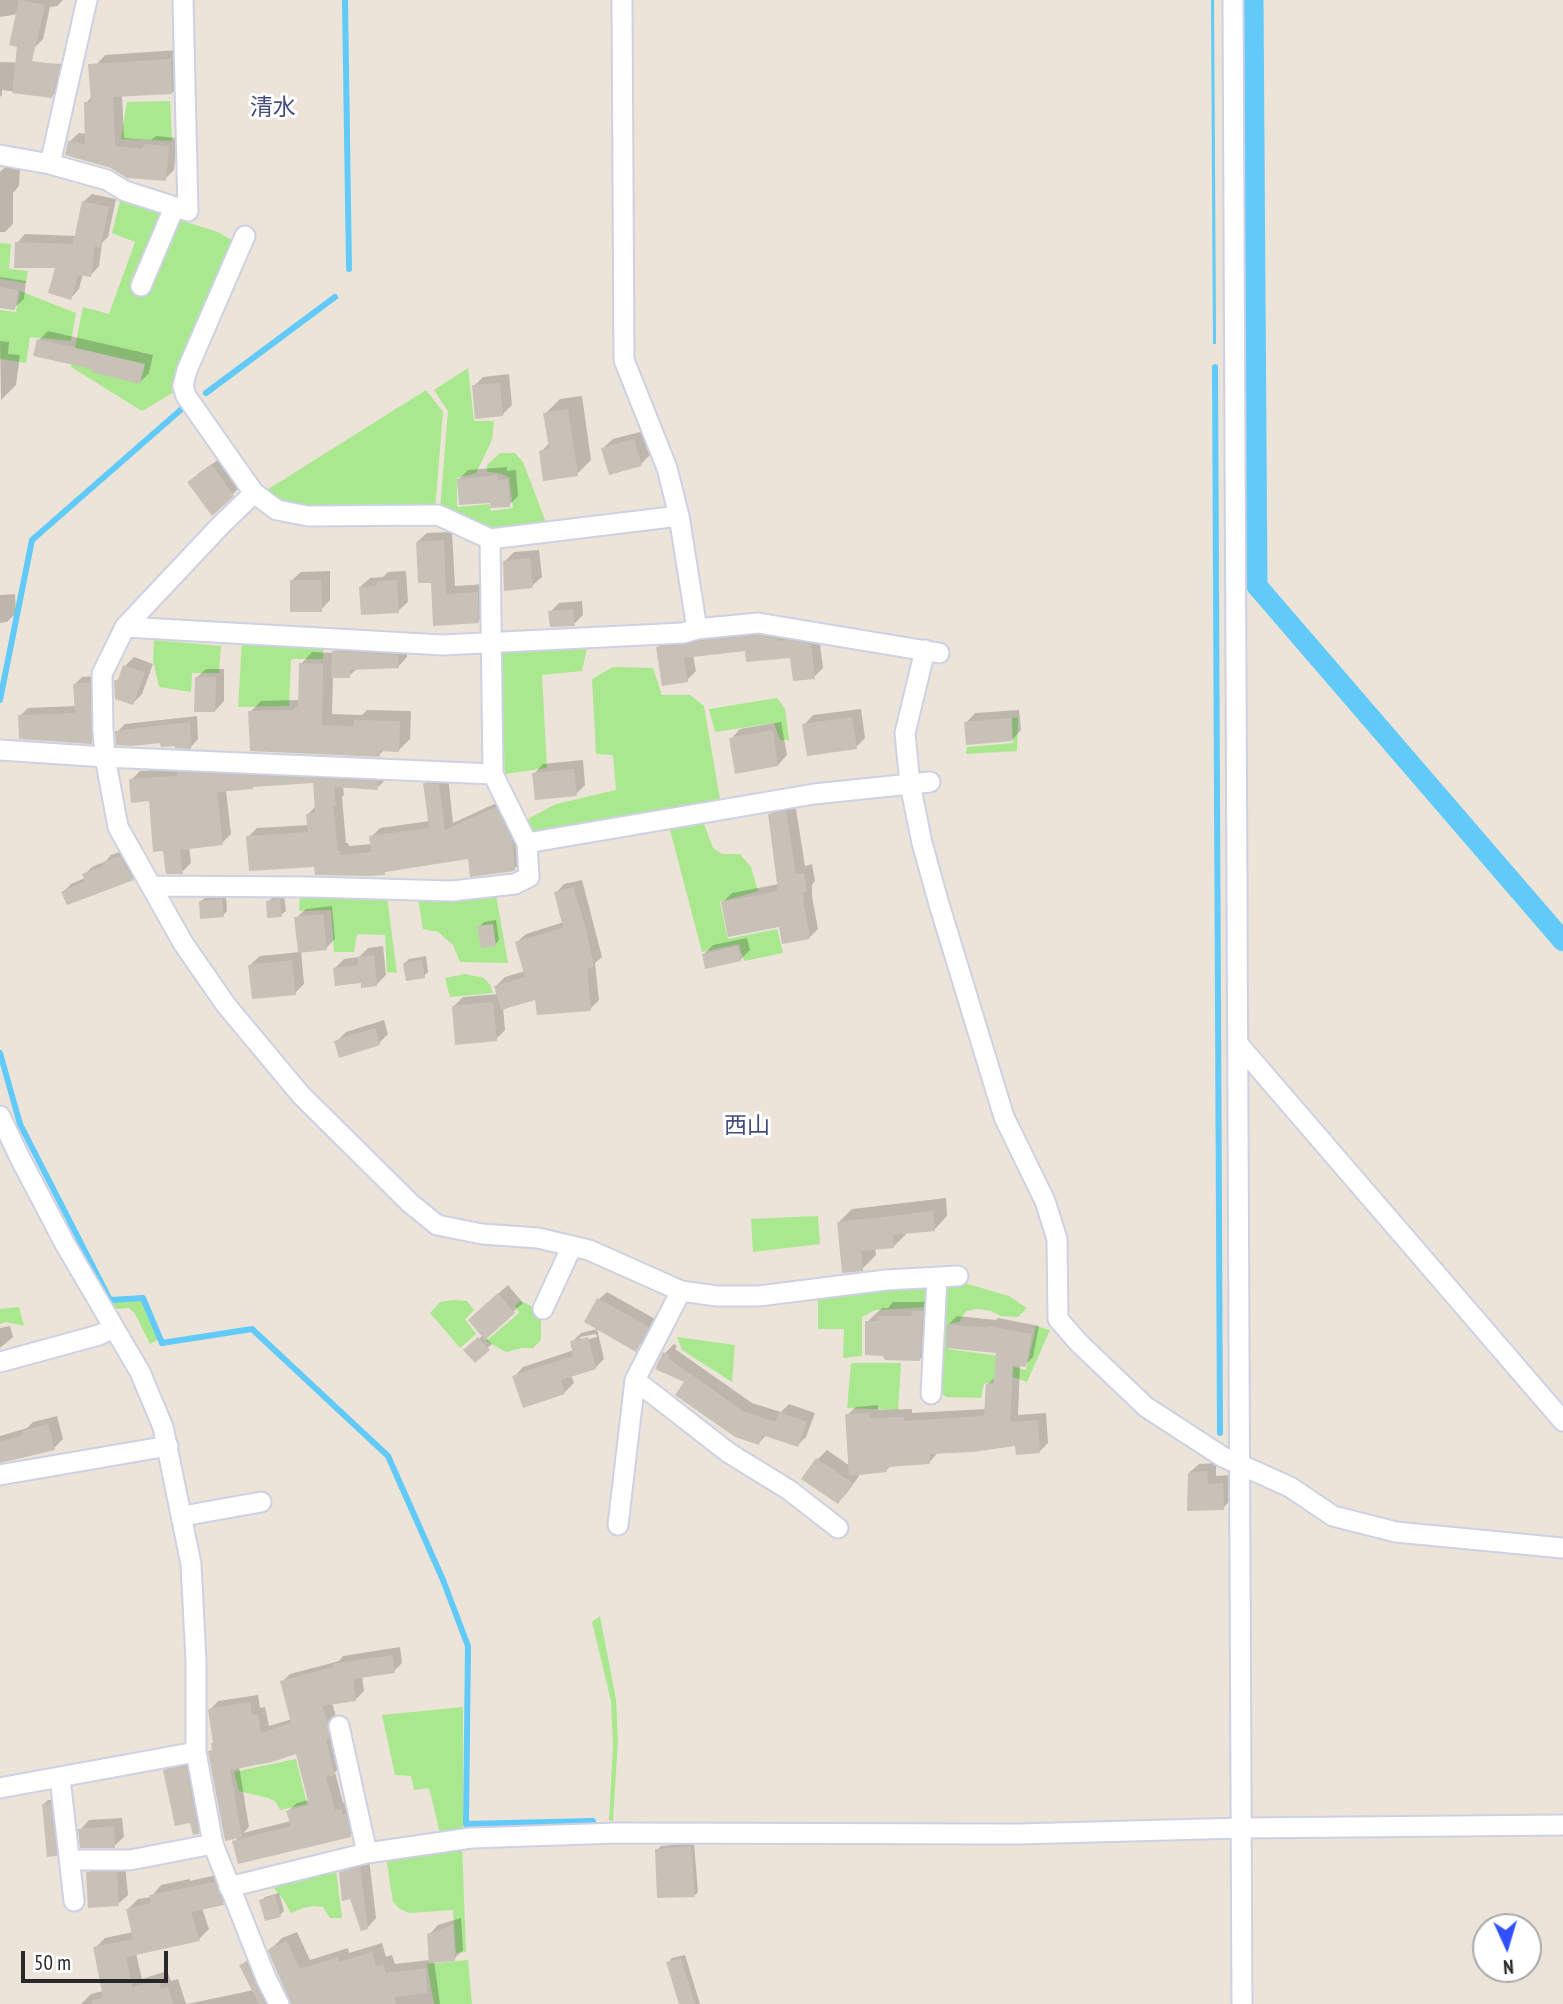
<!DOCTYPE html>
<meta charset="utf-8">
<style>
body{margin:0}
#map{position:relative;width:1563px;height:2004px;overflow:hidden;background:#ece4d8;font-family:"PT Sans Narrow",sans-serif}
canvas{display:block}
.north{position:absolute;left:1472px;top:1913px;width:70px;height:70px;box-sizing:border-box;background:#fff;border:2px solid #a9a9a9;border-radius:50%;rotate:176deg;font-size:19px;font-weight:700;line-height:28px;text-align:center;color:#282828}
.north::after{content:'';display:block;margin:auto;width:24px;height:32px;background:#3250ff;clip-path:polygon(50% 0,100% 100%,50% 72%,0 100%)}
.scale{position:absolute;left:21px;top:1951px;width:147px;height:32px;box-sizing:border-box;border:4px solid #282828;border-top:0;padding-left:9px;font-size:21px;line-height:24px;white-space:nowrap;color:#282828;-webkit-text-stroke:5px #fff;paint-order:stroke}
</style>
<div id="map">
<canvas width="1563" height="2004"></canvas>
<div class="north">N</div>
<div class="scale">50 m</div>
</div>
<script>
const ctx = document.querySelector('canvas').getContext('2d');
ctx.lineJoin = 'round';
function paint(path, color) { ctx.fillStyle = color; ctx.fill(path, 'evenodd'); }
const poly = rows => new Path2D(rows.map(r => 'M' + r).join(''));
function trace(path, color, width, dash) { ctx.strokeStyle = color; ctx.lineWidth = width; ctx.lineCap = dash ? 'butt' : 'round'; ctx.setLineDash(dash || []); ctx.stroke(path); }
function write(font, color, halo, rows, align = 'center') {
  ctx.font = font + ' "PT Sans Narrow","Noto Sans JP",sans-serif'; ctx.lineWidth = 6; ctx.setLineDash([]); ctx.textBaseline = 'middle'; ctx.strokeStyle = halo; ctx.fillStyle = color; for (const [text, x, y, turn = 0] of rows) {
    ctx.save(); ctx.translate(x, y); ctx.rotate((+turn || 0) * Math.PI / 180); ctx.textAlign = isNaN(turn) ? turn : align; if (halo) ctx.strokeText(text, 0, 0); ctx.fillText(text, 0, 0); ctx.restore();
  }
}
paint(poly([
 [170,101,172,141,121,139,127,102],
 [120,201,218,232,233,241,179,389,142,411,71,367,83,307,109,314,135,242,112,233],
 [0,243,11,244,9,269,28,271,26,283,0,279],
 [20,291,76,313,71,341,30,337,26,363,0,359,0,310,16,312],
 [468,368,474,421,494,421,492,440,476,473,457,478,457,507,489,504,491,511,513,508,509,477,499,473,487,472,487,465,500,453,515,453,523,462,547,525,494,533,440,510,448,411,434,390],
 [426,390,443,412,435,510,279,506,262,493],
 [154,640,221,646,219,673,192,673,191,692,159,687,153,660],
 [242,640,323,646,323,659,291,659,289,706,238,707],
 [588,643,582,671,542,675,547,768,505,774,499,647],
 [613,667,653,668,662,695,690,695,704,706,720,799,533,837,526,820,556,804,616,790,613,755,596,754,592,679],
 [777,698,785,709,789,740,780,740,774,723,715,732,709,709],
 [1018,717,1017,751,966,754,967,747,1013,743,1012,718],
 [703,821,713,848,722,854,740,854,751,867,758,891,720,902,728,939,777,929,783,953,744,961,739,944,702,952,669,826],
 [300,894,387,897,397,973,387,972,385,935,357,934,354,952,334,952,331,910,299,911],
 [496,895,508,963,460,962,453,945,438,932,423,929,418,899],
 [465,974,484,978,490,985,493,993,450,997,445,978],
 [818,1216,820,1244,753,1252,751,1219],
 [933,1283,931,1307,875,1310,862,1317,862,1356,843,1358,844,1329,818,1329,818,1295],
 [964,1283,1009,1296,1027,1308,1018,1317,1001,1316,991,1311,978,1309,967,1311,963,1315,960,1322,951,1323,948,1349,1007,1357,1006,1365,1026,1370,1036,1326,1050,1330,1027,1382,1013,1377,993,1378,993,1382,984,1384,981,1398,947,1397,939,1393,945,1284],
 [142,1299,159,1339,150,1344,135,1314,129,1308,116,1309,111,1307,107,1301],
 [454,1300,467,1301,474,1310,465,1319,476,1334,460,1348,430,1313,440,1302],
 [521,1301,535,1308,541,1317,541,1340,533,1348,522,1348,506,1352,486,1341,519,1313,515,1305],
 [19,1307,24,1326,6,1322,0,1324,0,1309],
 [677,1337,735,1345,732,1382,682,1350],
 [851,1363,901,1363,898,1410,847,1408],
 [600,1616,616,1699,618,1741,613,1821,609,1820,613,1745,611,1701,592,1622],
 [463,1707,463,1830,440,1833,429,1788,414,1790,411,1776,395,1775,382,1715],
 [296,1759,307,1804,280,1810,275,1801,268,1798,239,1791,234,1772],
 [462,1845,466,1952,456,1953,453,1910,409,1913,400,1909,393,1902,386,1857],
 [336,1870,342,1918,330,1918,323,1907,313,1906,303,1908,291,1913,283,1899,271,1885],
 [468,1960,472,2004,434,2004,427,1964]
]), '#aae88f');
paint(poly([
 [1211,0,1214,0,1216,344,1213,344]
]), '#61caf8');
paint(poly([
 [0,0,63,0,57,6,50,7,43,39,34,48,18,14,0,17],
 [179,50,181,83,172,93,122,95,124,138,151,140,156,136,177,138,174,170,165,179,69,142,79,133,87,134,86,103,92,96,96,65,105,55],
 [0,62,66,64,61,87,52,96,2,90,2,95,0,97],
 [5,167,20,168,19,186,13,193,13,224,5,232,0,232,0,172],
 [92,194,116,199,108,237,102,243,99,266,91,275,83,274,79,289,71,298,58,267,17,243,25,234,76,236,83,202],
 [0,277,26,281,24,299,14,308,0,306],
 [48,331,153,355,149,373,140,382,94,368,39,340],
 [0,341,9,342,8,354,20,355,16,385,1,400],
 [509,374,512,405,502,415,474,386,483,377],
 [582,396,591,460,577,474,541,452,550,442,545,414,560,399],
 [644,431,650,455,641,464,603,448,613,439],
 [222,457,242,485,212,514,190,482,199,473],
 [507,467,507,471,516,470,518,496,509,505,492,501,459,479,468,470],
 [452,532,455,586,486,584,487,612,478,621,435,624,432,581,417,542,427,533],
 [539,550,542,577,532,586,504,562,514,552],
 [330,571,330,600,321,610,291,581,301,572],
 [406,571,408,602,398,611,360,587,370,578,383,577,388,572],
 [15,594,16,613,7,622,0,623,0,595],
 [582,601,583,615,574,624,550,612,559,603],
 [768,627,819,636,823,668,814,677,791,657,747,649,693,655,696,671,687,680,658,647,667,638],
 [343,642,407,646,407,657,398,667,358,668,349,676,333,676,332,714,362,715,367,710,411,711,410,739,399,750,384,750,379,755,250,712,261,701,300,700,301,664,312,652,333,653],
 [134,657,153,664,142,694,133,703,116,681,121,676,125,666],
 [206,669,224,669,224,701,215,711,196,678],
 [97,676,99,734,91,742,20,716,28,708,76,706,74,685,82,677],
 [861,709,865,738,856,747,804,725,813,715],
 [1019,710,1021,730,1012,740,966,723,975,713],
 [197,716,198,739,191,747,117,732,125,724],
 [781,722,787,755,778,765,731,739,740,729],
 [583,760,585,785,576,794,534,774,543,764],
 [183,768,387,773,386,779,377,788,343,786,344,795,342,797,346,843,348,843,349,846,372,844,371,837,380,828,430,821,425,784,434,775,448,776,453,823,505,799,523,860,514,869,470,857,388,870,384,873,315,865,248,837,257,828,309,825,308,814,316,806,314,781,254,785,226,790,231,834,222,843,189,847,191,863,182,872,164,849,151,800,131,780,140,771],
 [795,803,805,866,812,864,815,881,812,885,812,896,818,929,809,938,723,902,732,893,779,884,770,815,779,806],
 [129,849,140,870,133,878,63,892,71,884,85,878,84,875,92,867,106,861,111,855],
 [582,880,602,957,595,963,599,1000,590,1009,537,998,503,1007,505,1030,496,1039,453,1007,463,997,498,994,496,986,505,977,525,971,517,942,526,934,564,922,556,893,564,884],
 [226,896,227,911,223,915,200,902,205,898],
 [284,896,286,911,281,915,268,902,272,898],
 [332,906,335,939,326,948,301,951,304,984,295,993,250,965,260,956,300,952,296,918,306,909],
 [496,920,499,940,495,945,479,927,484,922],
 [747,938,750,950,740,960,704,954,713,945],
 [383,946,386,975,377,984,362,981,335,968,344,959,359,957,368,948],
 [426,956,428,972,424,976,405,963,409,959],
 [384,1020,388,1034,379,1043,336,1042,346,1032],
 [946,1198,947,1216,934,1230,907,1233,893,1247,875,1248,876,1255,862,1269,839,1222,852,1209],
 [508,1285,523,1303,485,1337,492,1344,475,1360,470,1346,483,1335,479,1311],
 [607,1292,655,1319,643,1341,636,1349,599,1299],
 [928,1297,934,1345,920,1359,884,1354,867,1322,882,1308,888,1308,893,1302,923,1302],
 [957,1316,996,1320,998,1318,1039,1326,1033,1357,1025,1365,1020,1364,1018,1415,1046,1413,1048,1443,1039,1452,1017,1444,938,1452,930,1462,892,1465,886,1470,861,1473,847,1493,838,1502,804,1479,818,1459,827,1450,850,1466,847,1415,856,1407,878,1405,878,1410,912,1409,912,1413,986,1409,987,1385,997,1375,998,1351,949,1324],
 [10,1326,13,1337,0,1348,0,1328],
 [597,1329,604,1359,595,1368,571,1375,574,1383,565,1392,524,1406,514,1377,523,1367,574,1350,572,1342,581,1333],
 [596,1334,597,1337,580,1341,580,1337],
 [674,1344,677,1346,675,1349,752,1403,781,1412,789,1404,815,1413,806,1437,798,1445,767,1434,759,1443,686,1381,657,1368,665,1353],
 [57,1416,63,1439,54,1448,0,1462,0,1436,27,1428,33,1422],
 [1216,1463,1216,1476,1231,1475,1232,1499,1223,1508,1189,1473,1199,1464],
 [400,1647,402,1663,394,1671,362,1676,364,1691,355,1700,332,1703,335,1713,343,1765,335,1772,343,1803,350,1801,358,1827,350,1835,234,1842,240,1835,210,1751,214,1748,214,1742,210,1710,218,1701,258,1695,260,1708,265,1707,269,1726,292,1719,282,1682,290,1674,339,1661,343,1656],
 [297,1751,309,1800,297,1803,288,1811,291,1821,243,1833,249,1827,239,1766],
 [194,1759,207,1824,198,1833,165,1771,174,1762],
 [48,1800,54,1800,60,1850,56,1854,44,1804],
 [122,1818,124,1837,114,1846,80,1830,89,1820],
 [694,1843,698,1892,694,1896,657,1850,661,1846],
 [369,1859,376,1918,367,1928,341,1873,350,1864],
 [97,1864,125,1864,128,1895,118,1904,88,1873],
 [225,1873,233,1893,223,1903,202,1908,209,1929,199,1939,136,1953,142,1979,167,1971,171,1981,178,1979,186,2004,81,2004,91,1994,103,1991,95,1948,105,1938,133,1932,128,1909,138,1899,151,1897,161,1885,190,1879,190,1881],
 [279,1893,284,1911,280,1915,261,1901,265,1897],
 [461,1918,463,1950,454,1959,434,1961,440,2004,293,2004,271,1949,282,1938,297,1932,310,1960,348,1948,349,1953,382,1943,386,1957,392,1955,395,1964,430,1960,429,1935,438,1925],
 [685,1955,700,2004,681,2004,668,1963,672,1958],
 [251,1956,282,2004,187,2004,254,1990,241,1966]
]), '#0003');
trace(poly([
 [345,0,349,269],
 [1215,367,1220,1433],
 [206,393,335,297],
 [0,700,32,540,184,407],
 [0,1053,20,1124,110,1300,143,1298,162,1343,252,1329,388,1456,443,1580,468,1646,466,1824,593,1821]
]), '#61caf8', 6);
trace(poly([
 [1253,0,1257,586,1563,941]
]), '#61caf8', 21);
paint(poly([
 [19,0,45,5,32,61,60,65,52,98,12,93,17,47,9,45],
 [171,59,172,94,113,97,115,146,142,149,145,144,169,146,166,181,127,178,111,168,65,155,68,141,85,144,84,102,91,102,88,64],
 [82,201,109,207,100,248,95,246,91,277,78,275,71,300,48,293,55,268,14,268,15,242,73,244],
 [0,287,18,290,15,310,0,308],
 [37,339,145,364,140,384,91,372,92,369,33,356],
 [500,383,503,416,475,419,472,385],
 [568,409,578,476,543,481,539,451,549,449,543,413],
 [634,439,642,466,609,475,601,448],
 [212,465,234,496,212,516,187,482],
 [498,475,498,480,508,479,510,507,490,508,490,503,459,505,457,479],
 [444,540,446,594,478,592,479,623,433,626,431,583,418,583,416,542],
 [530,558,533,588,504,591,503,561],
 [290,580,321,580,322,612,290,612],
 [397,580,399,613,361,615,359,587,376,586,377,581],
 [573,609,575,626,550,627,548,611],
 [758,635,778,639,778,641,787,640,811,644,815,679,793,681,790,658,746,662,745,651,684,658,688,682,662,686,656,647,684,645,699,641],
 [332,651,398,655,399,668,350,670,350,678,331,678],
 [299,663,323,664,322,725,354,726,354,720,400,721,399,752,380,751,380,757,250,751,248,711,294,710,294,707,298,707],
 [123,665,145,673,133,705,115,699,114,680,118,680],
 [195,677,216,677,215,712,194,712],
 [90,682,92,744,19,739,18,715,75,713,73,684],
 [852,717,857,749,807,756,802,724],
 [1011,718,1012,741,966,745,964,722],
 [190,722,191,749,175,748,175,746,161,747,160,743,132,746,116,745,115,731],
 [773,730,778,766,735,774,729,738],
 [574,769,577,796,535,800,532,773],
 [177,772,378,781,378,790,334,787,336,805,333,806,338,851,340,851,340,855,371,852,369,836,429,828,423,783,439,784,445,830,496,807,512,840,515,871,470,877,468,859,385,872,385,875,368,876,315,875,314,867,249,871,246,836,308,832,306,814,315,813,313,783,253,787,253,789,217,792,223,845,180,850,183,874,166,874,163,851,153,852,149,801,131,803,129,779,177,776],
 [786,811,796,874,804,873,807,892,803,893,804,905,810,939,782,944,779,927,728,937,721,902,778,891,768,814],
 [120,856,134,880,67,905,61,892,85,881,82,874,103,866,101,863],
 [573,887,586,929,594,967,587,969,591,1011,537,1015,535,1000,501,1010,494,986,525,977,515,942,563,928,554,892],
 [222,899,224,917,200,919,199,901],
 [280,899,282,917,267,918,266,901],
 [323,914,327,950,298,953,294,917],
 [493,924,496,946,481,948,477,926],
 [738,946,741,961,705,969,702,954],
 [374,955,377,986,361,988,361,983,335,986,333,968,358,965,357,957],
 [292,960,296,995,252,999,248,965],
 [422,960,425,978,406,981,403,963],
 [493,1002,497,1041,455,1045,452,1006],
 [375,1028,380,1045,339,1058,334,1041],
 [933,1211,935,1231,893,1235,894,1248,861,1251,863,1271,842,1273,837,1222],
 [498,1293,515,1313,485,1340,468,1320],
 [597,1298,649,1327,636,1352,584,1322],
 [912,1311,923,1311,920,1361,885,1360,883,1356,865,1355,865,1321,877,1321,877,1316,911,1316],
 [947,1324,988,1328,988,1326,1032,1334,1026,1367,1013,1365,1010,1422,1038,1420,1040,1453,1016,1455,1015,1446,973,1452,930,1454,930,1464,887,1467,887,1472,849,1476,845,1414,870,1413,870,1418,904,1417,904,1421,984,1416,986,1384,994,1384,996,1353,946,1348],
 [478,1337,490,1350,475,1363,463,1350],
 [588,1337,596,1369,561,1380,565,1394,523,1408,512,1376,573,1356,570,1341],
 [663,1352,669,1355,668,1358,743,1411,775,1422,779,1412,807,1422,798,1447,762,1435,759,1445,735,1437,675,1395,684,1382,655,1369],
 [48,1424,55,1450,0,1463,0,1442,23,1435,22,1431],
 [816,1458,853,1483,838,1504,801,1479],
 [1207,1471,1208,1484,1223,1483,1224,1510,1187,1511,1188,1473],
 [392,1655,395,1673,353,1679,356,1701,322,1706,328,1722,329,1739,326,1740,335,1775,326,1777,335,1810,342,1809,343,1814,346,1814,351,1837,238,1864,232,1841,291,1826,286,1811,309,1805,296,1754,272,1762,230,1770,242,1837,225,1841,208,1751,212,1750,211,1743,213,1743,208,1709,250,1702,252,1715,258,1714,261,1733,291,1723,280,1681,333,1667,333,1664],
 [186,1766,199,1834,193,1835,190,1823,175,1826,163,1770],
 [51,1803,57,1856,47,1857,42,1804],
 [114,1826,115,1848,80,1848,78,1829],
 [691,1846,695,1897,657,1898,655,1849],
 [360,1867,368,1929,361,1931,350,1899,342,1901,339,1872],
 [86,1872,117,1872,119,1906,88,1908],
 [215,1882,224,1905,191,1912,200,1941,126,1957,132,1988,158,1979,161,1990,168,1987,173,2004,92,2004,92,2001,103,1997,93,1947,133,1939,126,1909,151,1903,149,1895],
 [275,1896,281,1917,265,1921,259,1900],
 [453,1925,455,1961,429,1963,427,1934],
 [287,1941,300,1969,338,1957,339,1962,372,1952,376,1966,383,1964,386,1973,425,1968,428,1993,394,1997,396,2004,291,2004,268,1951,270,1948],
 [681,1958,695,2004,679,2004,666,1962],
 [246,1962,255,1983,265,2004,259,2004,239,1965]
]), '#c7c1b8');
const minor = poly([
 [622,0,624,360,667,468,679,516,697,629,758,623,939,653],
 [1233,0,1242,2004],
 [0,155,50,164,107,180,125,191,188,211,183,0],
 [50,164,87,0],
 [245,236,187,370,183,386,186,396,254,493,277,510,308,516,438,515,490,539,679,516],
 [141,286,174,208],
 [254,493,220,526,125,627,102,674,103,730,105,757,118,827,183,943,226,1005,301,1095,410,1203,437,1225,482,1234,538,1238,589,1250,681,1291,717,1296,759,1296,886,1280,958,1276],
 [125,627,443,645,683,633,697,629],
 [925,650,905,733,910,784,922,843,939,904,1004,1117,1045,1201,1057,1239,1058,1319,1079,1343,1146,1407,1223,1457,1290,1487,1333,1516,1396,1532,1563,1548],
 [0,750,105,757,493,774],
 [527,843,814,794,930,782],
 [151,886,309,887,452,891,515,884,529,877,527,843,493,774,490,539],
 [1239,1045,1563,1421],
 [0,1116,20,1158,65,1244,140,1372,163,1427,191,1564,196,1661,196,1752,213,1844,266,1978,279,2004],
 [543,1309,572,1246],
 [0,1362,99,1335,114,1328],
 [635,1380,729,1453,789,1490,838,1528],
 [931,1394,937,1278],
 [0,1475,168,1446],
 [183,1516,261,1502],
 [618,1525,635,1380,681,1291],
 [339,1726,367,1853],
 [60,1778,74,1901],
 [0,1788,196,1752],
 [69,1860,130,1860,213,1844],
 [229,1887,367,1853,471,1838,617,1833,1019,1834,1241,1828,1563,1825]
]);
trace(minor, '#cdd1e3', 23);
trace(minor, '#fff', 19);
write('23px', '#454d7c', '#fff', [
 ["清水",273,108],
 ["西山",747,1126]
]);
</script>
